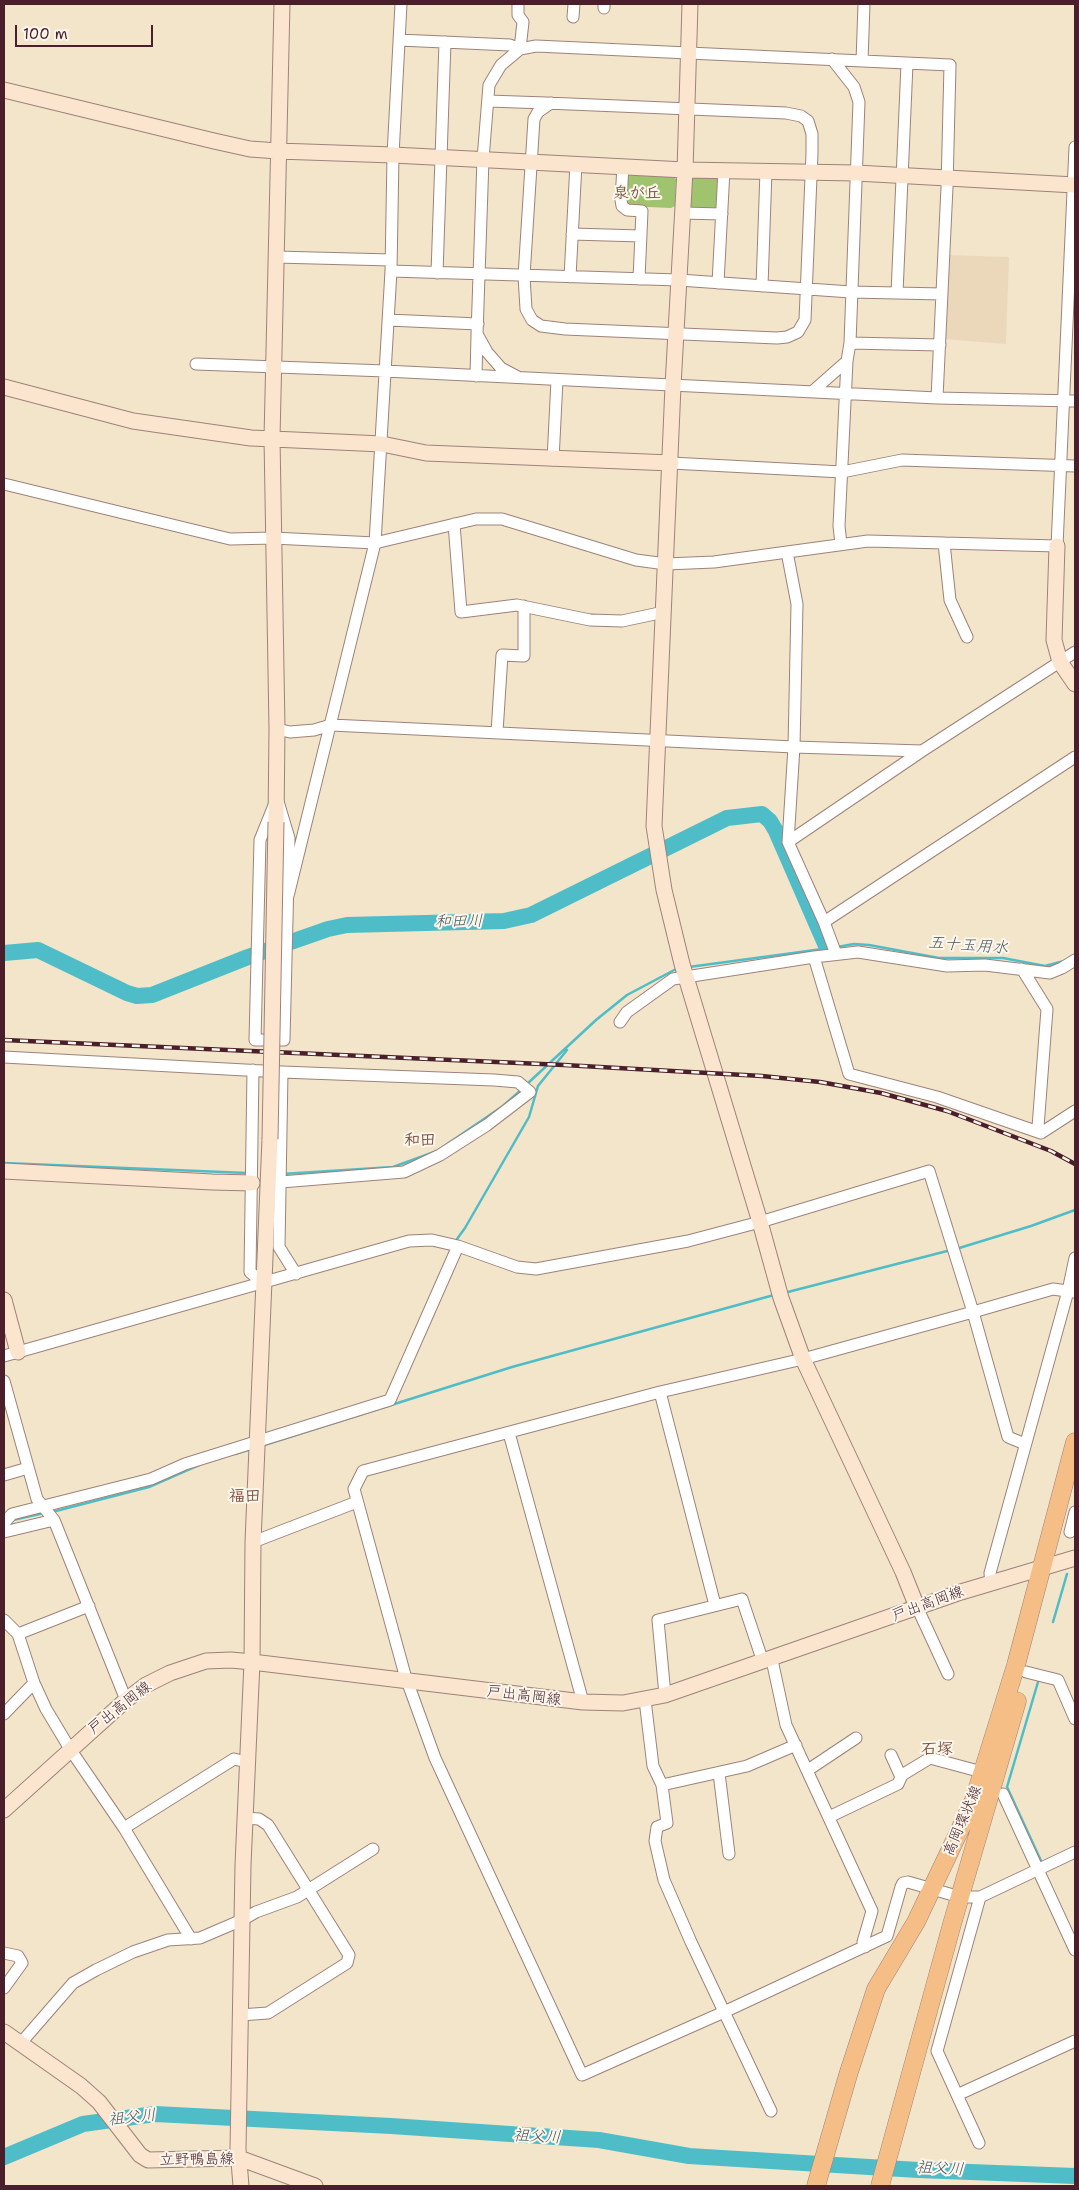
<!DOCTYPE html>
<meta charset="utf-8">
<style>
body{margin:0}
#map{position:relative;width:1079px;height:2190px;overflow:hidden;background:#f2e5ca;font-family:"Shantell Sans",sans-serif}
canvas{display:block}
.frame{position:absolute;inset:0;border:5px solid #4a1f2b;pointer-events:none}
.scale{position:absolute;left:15px;top:25px;width:138px;height:22px;box-sizing:border-box;border:2px solid #4a1f2b;border-top:0;padding-left:6px;font-size:15px;line-height:18px;white-space:nowrap;color:#4a1f2b;-webkit-text-stroke:4px #fbf7ec;paint-order:stroke}
</style>
<div id="map">
<canvas width="1079" height="2190"></canvas>
<div class="frame"></div>
<div class="scale">100 m</div>
</div>
<script>
const ctx = document.querySelector('canvas').getContext('2d');
ctx.lineJoin = 'round';
function paint(path, color) { ctx.fillStyle = color; ctx.fill(path, 'evenodd'); }
const poly = rows => new Path2D(rows.map(r => 'M' + r).join(''));
function trace(path, color, width, dash) { ctx.strokeStyle = color; ctx.lineWidth = width; ctx.lineCap = dash ? 'butt' : 'round'; ctx.setLineDash(dash || []); ctx.stroke(path); }
function write(font, color, halo, rows, align = 'center') {
  ctx.font = font + ' "Shantell Sans","Klee One",sans-serif'; ctx.lineWidth = 4; ctx.setLineDash([]); ctx.textBaseline = 'middle'; ctx.strokeStyle = halo; ctx.fillStyle = color; for (const [text, x, y, turn = 0] of rows) {
    ctx.save(); ctx.translate(x, y); ctx.rotate((+turn || 0) * Math.PI / 180); ctx.textAlign = isNaN(turn) ? turn : align; if (halo) ctx.strokeText(text, 0, 0); ctx.fillText(text, 0, 0); ctx.restore();
  }
}
paint(poly([
 [947,255,1009,257,1006,344,944,339]
]), '#ebd8ba');
paint(poly([
 [628,174,671,174,676,179,675,206,671,208,625,206],
 [691,176,717,177,720,182,719,208,687,210]
]), '#a0c46e');
trace(poly([
 [837,947,854,944,869,945,939,958,1003,958,1045,966,1064,961],
 [689,967,830,948],
 [527,1084,596,1020,627,995,678,968],
 [4,1163,247,1173],
 [282,1174,393,1167,437,1151,503,1106,521,1090],
 [457,1239,465,1228,529,1117,538,1086,567,1050],
 [956,1249,1031,1226,1075,1210],
 [784,1293,951,1250],
 [261,1446,512,1367,774,1295],
 [235,1454,251,1449],
 [52,1512,149,1487,199,1465],
 [13,1520,44,1513],
 [1053,1622,1067,1574],
 [1038,1682,1007,1787,1042,1863]
]), '#4fbdc7', 2.5);
trace(poly([
 [4,953,38,950,127,993,137,996,152,995,248,957,328,929,347,925,504,921,531,915,727,818,762,814,770,821,776,831,827,948],
 [4,2157,83,2124,155,2114,391,2126,599,2140,689,2156,918,2170,1075,2176]
]), '#4fbdc7', 16);
const street = poly([
 [604,8,604,4],
 [573,17,574,4],
 [399,40,510,45,520,49,536,46,950,65,947,187,937,398],
 [862,61,864,4],
 [488,101,546,103,786,113,801,116,808,121,812,134,812,153,805,320,798,332,787,337,777,338,565,329,541,326,532,320,526,309,524,276,534,119,538,112,551,103],
 [623,166,621,200,622,206,627,210,642,211,639,279],
 [682,213,722,214],
 [572,234,641,236],
 [276,257,391,260],
 [391,271,679,280,851,292,942,294],
 [437,273,445,42],
 [570,277,576,164],
 [718,283,724,170],
 [762,286,766,171],
 [897,293,907,64],
 [388,320,478,324],
 [850,343,940,345],
 [196,364,385,371,937,398,1075,401],
 [476,376,477,335],
 [518,377,501,368,487,352,477,334,483,159,489,85,501,65,520,49,523,22,518,15,518,4],
 [813,391,847,361,850,343,859,102,854,87,832,59],
 [553,460,557,380],
 [671,463,842,472,902,460,1075,466],
 [4,484,230,539,273,538,375,543,476,519,502,519,636,560,666,564,714,562,868,541,1057,546,1075,147],
 [454,524,461,612,517,605,590,620,622,621,664,612],
 [944,543,950,600,967,637],
 [841,544,839,526,847,361],
 [787,552,797,604,794,747,788,842,824,922,836,954],
 [277,729,290,732,314,730,331,725,794,747,922,751],
 [497,732,502,655,524,656,524,606],
 [277,798,289,838,284,1040,255,1040,260,840,277,798],
 [788,842,922,751,1075,652],
 [288,896,375,543,391,271,393,155,401,4],
 [824,922,1075,757],
 [814,957,849,1074,937,1097,1041,1133],
 [1022,969,1047,1009,1038,1127,1041,1133,1075,1111],
 [620,1022,627,1012,673,979,814,957,858,952,947,966,985,965,1050,973,1062,968,1075,960],
 [4,1057,282,1072,494,1080,518,1082,530,1092,487,1125,440,1155,404,1172,281,1182],
 [253,1070,250,1272,264,1284],
 [282,1072,279,1247,296,1274],
 [4,1356,409,1241,432,1240,458,1246,517,1267,536,1269,688,1241,760,1222,929,1171,973,1312,803,1359,660,1392,363,1471,354,1489,405,1675,435,1758,582,2075,724,2012,887,1936,901,1887,903,1883,908,1882,960,1897,980,1897,937,2051,979,2143],
 [4,1381,37,1499,54,1520,126,1700],
 [660,1392,715,1605],
 [509,1433,583,1702],
 [1025,1444,1008,1437,973,1312,1053,1289,1074,1292],
 [4,1475,28,1468],
 [4,1523,12,1514,151,1479,185,1464,390,1400,458,1246],
 [4,1532,54,1520],
 [1070,1532,1075,1512],
 [253,1542,357,1502],
 [991,1583,990,1573,1068,1291,1075,1258],
 [917,1607,948,1674],
 [4,1620,18,1634,89,1606],
 [18,1634,34,1683,46,1709,70,1749,124,1828,191,1939],
 [772,1660,786,1725,872,1911,863,1942,865,1947],
 [1026,1672,1058,1680,1075,1719],
 [665,1695,658,1620,742,1599,763,1662],
 [645,1700,653,1766,662,1785,667,1823,657,1827,655,1841,664,1880,691,1942,771,2111],
 [4,1714,34,1683],
 [891,1755,901,1777],
 [808,1770,856,1738],
 [719,1773,729,1854],
 [662,1785,747,1766,796,1745],
 [1003,1794,1075,1950],
 [829,1817,898,1784,902,1775,930,1758,982,1772],
 [124,1828,234,1759,247,1762],
 [980,1897,1075,1852],
 [4,1953,18,1956,22,1963,4,1988],
 [240,2015,268,2013,347,1963,349,1955,268,1825,259,1819,245,1818],
 [20,2044,73,1983,96,1970,133,1952,168,1940,200,1938,242,1920,256,1912,297,1897,373,1849],
 [957,2095,1075,2041]
]);
const secondary = poly([
 [690,4,685,170,673,386,654,826,664,890,682,964,760,1222,781,1298,803,1359,903,1572,917,1607],
 [4,90,214,141,250,149,278,151,393,155,685,170,856,173,1075,185],
 [4,387,133,421,251,438,382,444,426,453,671,463],
 [1057,546,1054,640,1060,662,1075,684],
 [276,822,277,729,272,438,282,4],
 [4,1171,212,1182,252,1183],
 [4,1300,18,1352],
 [4,1810,126,1700,146,1685,170,1673,206,1661,231,1660,252,1662,583,1702,623,1703,665,1695,961,1592,1075,1558],
 [4,2032,81,2086,99,2102,140,2155,148,2160,239,2158,315,2186],
 [241,2186,238,2149,243,1865,252,1662,253,1542,270,1139]
]);
const primary = poly([
 [816,2186,848,2075,876,1989,916,1922,974,1800,1016,1665,1075,1442],
 [880,2186,952,1924,1017,1701]
]);
trace(street, '#9e827a', 13);
trace(secondary, '#9e827a', 17);
trace(primary, '#9e827a', 19);
trace(street, '#fff', 11);
trace(secondary, '#fbe5cf', 15);
trace(primary, '#f6be87', 18);
const rail = poly([
 [4,1040,564,1065,762,1076,820,1082,881,1093,947,1111,1051,1151,1075,1164]
]);
trace(rail, '#4a1f2b', 4.5);
trace(rail, '#fbf7ec', 2.5, [8]);
const secondaryBridge = poly([
 [270,1139,276,822]
]);
trace(secondaryBridge, '#9e827a', 17, []);
trace(secondaryBridge, '#fbe5cf', 15);
write('15px', '#4a1f2b', '#fbf7ec', [
 ["戸出高岡線",928,1604,-20],
 ["戸出高岡線",524,1696,7],
 ["戸出高岡線",120,1708,-38],
 ["高岡環状線",963,1821,-67],
 ["立野鴨島線",197,2160,-1]
]);
write('bold 16px', '#7f5141', '#fbf7ec', [
 ["泉が丘",637,194],
 ["和田",420,1141],
 ["福田",245,1497],
 ["石塚",937,1750]
]);
write('italic 16px', '#4c5662', '#fbf7ec', [
 ["和田川",459,922,-1],
 ["五十玉用水",968,946,4],
 ["祖父川",132,2118,-6],
 ["祖父川",537,2137,3],
 ["祖父川",940,2169,3]
]);
</script>
